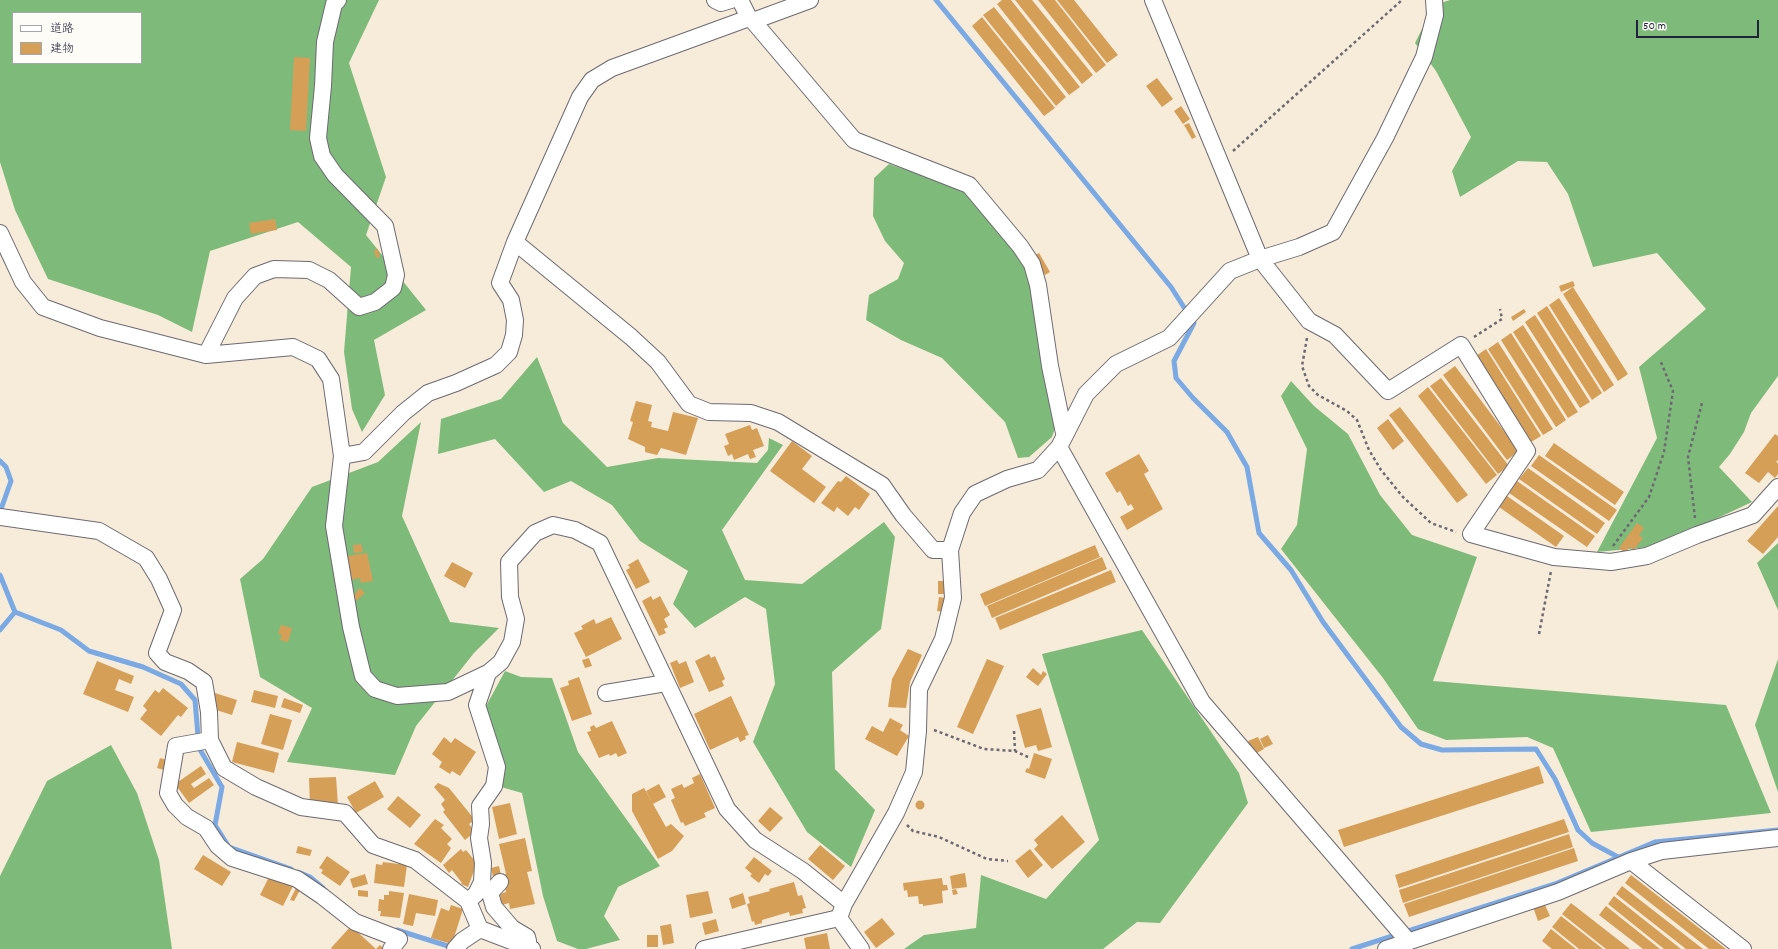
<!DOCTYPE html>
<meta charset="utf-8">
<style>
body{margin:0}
#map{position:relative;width:1778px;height:949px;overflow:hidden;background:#f7ecd9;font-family:Dekko,"Klee One",sans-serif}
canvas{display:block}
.legend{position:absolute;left:12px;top:12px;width:130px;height:52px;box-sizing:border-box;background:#fdfcf7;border:1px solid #a5a5ac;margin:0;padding:5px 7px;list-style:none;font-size:12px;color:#22223b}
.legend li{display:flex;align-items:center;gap:8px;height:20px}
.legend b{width:20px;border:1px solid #a5a5ac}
.scale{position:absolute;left:1636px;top:20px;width:123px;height:18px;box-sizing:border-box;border:2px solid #22223b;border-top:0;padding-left:5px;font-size:12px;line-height:14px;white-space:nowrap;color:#22223b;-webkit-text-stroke:3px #fdfcf7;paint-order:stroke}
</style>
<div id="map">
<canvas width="1778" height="949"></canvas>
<ul class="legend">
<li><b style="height:5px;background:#fff"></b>道路</li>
<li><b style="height:11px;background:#d59f58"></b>建物</li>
</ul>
<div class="scale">50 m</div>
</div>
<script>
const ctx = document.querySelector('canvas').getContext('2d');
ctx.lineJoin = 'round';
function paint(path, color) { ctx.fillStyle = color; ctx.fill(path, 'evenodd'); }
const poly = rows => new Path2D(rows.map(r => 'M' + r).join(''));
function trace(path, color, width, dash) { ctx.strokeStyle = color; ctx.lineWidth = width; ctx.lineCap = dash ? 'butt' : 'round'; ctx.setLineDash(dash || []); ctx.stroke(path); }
paint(poly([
 [0,0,379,0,349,63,386,177,366,235,426,310,374,340,385,395,362,432,352,409,344,352,351,267,298,222,210,251,192,332,158,315,48,279,15,210,0,162],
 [13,13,141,13,141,63,13,63],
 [1450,0,1778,0,1778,376,1751,413,1744,432,1730,454,1719,467,1752,502,1705,524,1649,547,1597,552,1657,438,1639,367,1706,309,1657,253,1593,267,1568,194,1547,162,1518,161,1460,197,1452,171,1471,137,1436,71,1415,43,1434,5],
 [889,164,947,184,966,193,1021,260,1028,276,1056,425,1052,437,1029,457,1018,458,1005,422,942,358,901,340,866,320,869,295,898,279,904,263,885,241,873,216,874,178],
 [537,357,563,423,607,467,658,458,757,463,768,450,769,438,783,445,722,530,745,580,802,584,884,522,895,537,881,629,832,672,835,769,875,810,851,867,807,832,753,742,775,684,766,609,745,597,695,628,673,604,688,571,640,541,612,505,571,481,544,492,495,439,438,454,441,419,501,399],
 [1291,381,1314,406,1348,434,1380,495,1412,535,1477,557,1433,681,1726,705,1771,813,1591,832,1553,748,1527,737,1446,740,1418,729,1383,678,1281,549,1297,525,1307,449,1281,396],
 [421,422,402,516,450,622,499,628,474,653,416,726,395,775,287,762,312,708,260,677,240,579,263,559,312,487,378,462],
 [1778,543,1778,610,1757,563],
 [1142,630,1239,773,1248,803,1160,923,1137,922,1103,949,904,949,924,935,976,928,981,875,1046,899,1099,840,1042,654],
 [1778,659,1778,792,1755,725],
 [505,671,521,677,552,678,578,752,660,866,618,887,604,916,620,940,586,949,578,949,557,941,543,896,522,793,501,787,503,759,485,708],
 [111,745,137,793,159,860,172,949,0,949,0,876,47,781]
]), '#7ebb7a');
trace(poly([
 [936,0,1171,287,1194,323,1174,361,1176,378,1193,398,1227,432,1247,467,1259,533,1291,570,1323,622,1401,727,1421,744,1442,750,1536,749,1555,779,1578,830,1592,843,1618,857],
 [0,461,6,467,11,481,0,512],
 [0,575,15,612,61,630,89,651,143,667,181,684,195,700,199,748,222,787,215,825,229,847,291,869],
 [0,630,15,612],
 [298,872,310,877,323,888],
 [397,930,454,948],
 [1352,949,1555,884,1655,842,1778,830]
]), '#7aa9e4', 5);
paint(poly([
 [1002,0,1011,0,1080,87,1069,95,997,4],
 [1015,0,1032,0,1093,75,1082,84],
 [1038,0,1055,0,1106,65,1096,73],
 [1057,0,1074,0,1118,55,1107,63],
 [994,7,1066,97,1056,106,983,15],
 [982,17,1055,108,1044,116,972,26],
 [294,57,310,58,306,131,290,130],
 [1157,78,1173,99,1162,107,1146,86],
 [1181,106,1190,119,1183,124,1174,111],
 [1189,123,1196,137,1192,139,1184,125],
 [275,219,277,230,251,234,249,223],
 [378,249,380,257,376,258,374,250],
 [1039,253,1050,272,1045,275,1033,256],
 [1573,281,1575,286,1561,292,1559,286],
 [1573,287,1628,374,1618,381,1563,294],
 [1559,298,1614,385,1604,392,1549,305],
 [1547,306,1602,393,1592,400,1537,313],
 [1524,309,1526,312,1513,321,1511,317],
 [1535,315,1590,402,1580,408,1525,322],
 [1523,325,1578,412,1568,418,1513,332],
 [1511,333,1566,420,1556,427,1501,340],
 [1498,342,1553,429,1543,435,1488,349],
 [1486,349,1541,436,1531,442,1476,356],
 [1455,366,1519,451,1507,460,1443,375],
 [1441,378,1509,466,1498,474,1430,386],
 [1428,387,1497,475,1486,484,1418,396],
 [636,401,652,405,648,421,652,422,651,427,668,431,673,412,698,418,686,455,661,448,657,455,645,452,645,447,628,439,633,422,630,421],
 [1400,407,1468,495,1457,503,1389,415],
 [1388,419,1404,441,1393,450,1377,428],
 [750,425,752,430,757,428,764,446,753,450,756,457,750,459,748,454,734,460,732,454,728,456,724,446,729,444,725,434],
 [1775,434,1778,436,1778,460,1776,462,1778,463,1778,474,1775,478,1768,472,1759,483,1745,473],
 [792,441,812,456,802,469,826,487,814,503,770,471],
 [1554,443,1624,492,1615,505,1545,456],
 [1139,454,1149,471,1144,474,1163,509,1127,530,1120,517,1134,509,1131,504,1128,506,1120,491,1117,493,1105,473],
 [1539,455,1617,510,1609,521,1531,466],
 [1528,468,1605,523,1597,534,1519,479],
 [846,476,870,494,859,510,855,507,848,516,837,507,834,512,821,503,838,481,841,482],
 [1517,481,1595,536,1587,547,1509,493],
 [1507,496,1564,536,1556,547,1499,507],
 [1778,506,1778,537,1763,554,1747,541],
 [1637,523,1644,528,1639,535,1643,538,1634,550,1630,547,1625,553,1619,548],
 [361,544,363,552,354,553,353,545],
 [1095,545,1100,557,985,606,980,594],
 [367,553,373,581,361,583,360,578,351,580,347,556],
 [1102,557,1107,569,992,618,987,606],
 [638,559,650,582,636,589,626,570,630,568,628,565],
 [452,562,473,573,465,588,444,576],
 [1111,570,1116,582,1000,630,995,618],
 [938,581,944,581,945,594,938,594],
 [360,588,365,593,356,601,352,597],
 [651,596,653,600,660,596,670,615,664,619,668,627,664,629,666,633,659,636,642,601],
 [939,597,946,598,944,612,937,611],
 [611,617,622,639,586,657,574,633,583,629,581,626,594,619,596,624],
 [281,625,292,628,288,642,280,640,282,635,278,634],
 [908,649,922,655,910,682,906,708,888,707,892,679],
 [709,654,711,658,715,656,725,679,722,681,724,686,709,692,695,661],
 [589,658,592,666,585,668,582,660],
 [987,659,1004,666,973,734,957,727],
 [677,660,679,664,686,661,694,682,680,688,670,663],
 [97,661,134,676,131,684,119,679,115,690,134,697,128,712,83,694],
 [1033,668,1041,675,1043,671,1047,674,1038,686,1026,677],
 [579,677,592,714,572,721,560,688,569,685,568,681],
 [163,688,188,708,181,717,178,715,161,736,140,719,147,710,143,706,155,690,159,693],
 [254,690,278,696,275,708,251,702],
 [215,693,237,700,232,715,210,708],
 [731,696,749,735,745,736,746,739,740,742,738,737,710,750,694,714],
 [284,698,303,705,300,713,281,707],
 [1041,708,1052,747,1038,751,1036,745,1025,748,1016,715],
 [270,714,292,720,283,750,261,744],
 [890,718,903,725,900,730,909,736,897,756,865,739,872,726,883,732],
 [612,721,627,753,618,757,616,753,610,756,609,754,599,758,587,732,591,731,590,727,594,725,596,728],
 [1268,735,1273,744,1264,748,1260,739],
 [444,737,451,743,455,738,476,752,460,776,452,771,450,774,439,767,442,762,432,754],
 [1258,737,1264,749,1255,754,1248,741],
 [237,742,279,753,274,773,232,762],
 [1034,753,1052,759,1045,779,1025,772,1027,768,1029,769],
 [160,758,167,760,164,770,157,768],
 [201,766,206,774,191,784,194,788,209,778,214,785,189,803,175,784],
 [1539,766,1544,783,1344,847,1338,830],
 [700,774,715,808,704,813,706,817,685,826,683,822,681,823,671,800,675,798,671,789,682,784,684,788,694,783,692,778],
 [336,777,338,805,310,806,309,778],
 [375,781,384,797,356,813,347,797],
 [438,783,449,788,475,820,469,824,475,832,465,840,443,812,445,810,441,804,445,800,434,787],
 [659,784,666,797,653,804,646,791],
 [644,788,666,827,671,824,684,836,672,851,658,859,632,811,632,794],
 [398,796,421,815,410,828,387,809],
 '915.5 805a4.5 4.5 0 1 1 9 0a4.5 4.5 0 1 1-9 0Z',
 [510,803,517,834,499,839,492,807],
 [770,807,783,818,770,832,758,821],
 [1062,815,1085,842,1052,869,1034,849,1038,845,1034,840],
 [435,819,444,825,441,828,452,839,447,844,451,848,441,863,414,844],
 [1564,819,1569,832,1399,888,1395,875],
 [1569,834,1573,847,1403,903,1399,890],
 [525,838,532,871,527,872,535,904,510,909,509,903,502,905,500,894,506,892,502,875,506,874,499,844],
 [820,845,845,866,833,880,808,859],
 [298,846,312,850,310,856,296,853],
 [1574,848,1578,861,1409,917,1404,904],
 [461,849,463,852,466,850,475,861,475,868,468,887,461,884,462,883,452,870,449,873,443,865],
 [1030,849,1043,865,1028,878,1015,861],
 [203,855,231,872,222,886,194,869],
 [327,856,350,872,340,886,321,873,323,870,319,868],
 [754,857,772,871,768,876,765,874,759,883,750,876,752,874,745,868],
 [383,862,407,865,404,887,374,883,376,864,382,865],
 [499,866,501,875,493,877,491,868],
 [965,873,967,887,952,889,950,876],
 [365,874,368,884,353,888,350,879],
 [270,875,293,886,283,906,260,895],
 [1631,875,1726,949,1709,949,1625,883],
 [942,878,943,885,947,885,948,890,942,891,943,903,923,906,923,904,919,904,918,896,908,897,907,890,904,891,903,883],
 [794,882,798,896,802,895,806,908,802,909,803,913,790,916,789,912,762,920,762,923,755,925,754,921,752,922,747,904,750,903,748,897,770,891,769,889],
 [1622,886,1703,949,1686,949,1616,894],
 [296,888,300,890,294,901,290,900],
 [956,889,958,894,953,895,952,890],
 [358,890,368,891,368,897,358,896],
 [389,891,404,893,400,918,380,916,381,911,378,911,379,899,384,900,384,895,389,895],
 [708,891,713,913,690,918,686,895],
 [743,893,746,904,732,909,729,898],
 [409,894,438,900,435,916,416,913,413,926,403,924],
 [1614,896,1681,949,1664,949,1608,904],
 [1544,903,1550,916,1538,921,1533,907],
 [1571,903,1630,949,1606,949,1562,914],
 [451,905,463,909,452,944,431,938,441,908,449,911],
 [1606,906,1660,949,1643,949,1599,915],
 [1561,916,1603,949,1579,949,1552,927],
 [882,918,895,934,876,948,864,932],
 [716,919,719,931,705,935,702,923],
 [671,924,674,943,663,945,660,926],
 [351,926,376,949,380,945,384,949,332,949,331,948],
 [1551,929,1576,949,1552,949,1542,941],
 [827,933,830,949,806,949,804,938],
 [647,935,658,935,658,947,647,947]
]), '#d59f58');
const street = poly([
 [715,0,721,3,731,0],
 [740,0,749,18,753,21,854,140,969,185,1020,246,1032,264,1038,285,1050,366,1064,433],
 [1153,0,1260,259,1309,321,1335,335,1388,391,1461,345,1527,451,1471,534,1554,557,1611,562,1647,556,1697,535,1753,515,1778,487],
 [753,21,810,0],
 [0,233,23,282,43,307,100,328,206,355,293,347,318,359,331,379,342,456,334,526,351,627,363,676,375,689,397,696,448,692,488,673,501,662,512,642,516,619,510,597,509,562,535,533,553,525,575,530,600,543,727,809,755,840,803,871,844,904],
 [515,242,631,337,658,362,689,404,709,412,751,413,778,422,882,485,903,515,933,550,950,550],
 [206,355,235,298,255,276,274,269,309,270,329,280,359,307,375,302,393,288,396,275,385,226,335,175,322,156,318,138,323,86,325,42,334,4,338,0],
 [1059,447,1202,702,1408,941],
 [342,456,364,452,403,413,428,393,456,383,496,365,509,352,514,335,515,320,511,300,500,283,515,242,580,97,592,80,612,68,749,18],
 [0,517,99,531,146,558,159,579,173,610,157,653,165,662,188,671,204,682,209,712,210,740,224,768,256,787,301,807,345,813,373,845,415,860,468,901,480,929,532,949],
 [606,693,666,683],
 [210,740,176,746,168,793,175,805,187,817,206,828,218,846,232,858,297,879,322,896,355,922,399,939,391,949],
 [1631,861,1743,949],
 [500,882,490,893,494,907,512,928,527,937,528,941],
 [468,901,476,894,482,882,483,863,479,838,481,824,480,806,494,786,497,767,477,705,488,673],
 [839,918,844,904,896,813,914,772,918,731,919,689,943,639,953,598,950,550,962,513,975,494,1007,479,1038,470,1059,447,1086,394,1116,364,1169,338,1230,271,1260,259,1299,247,1333,232,1385,138,1424,57,1435,15,1434,0],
 [839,918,861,949],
 [455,949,462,941,480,929],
 [704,949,839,918],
 [1386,949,1558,892,1631,861,1662,851,1778,838]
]);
trace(street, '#6d6972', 18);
trace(poly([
 [1233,151,1402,0],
 [1474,337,1502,319,1500,309],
 [1307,338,1302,366,1309,386,1318,395,1347,411,1357,420,1369,450,1381,470,1403,497,1431,523,1456,532],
 [1695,518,1688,457,1702,403],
 [1613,546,1649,497,1664,452,1673,391,1660,360],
 [1539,634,1551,571],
 [934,730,984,749,1015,751,1028,757],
 [1014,731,1015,751],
 [907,825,913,831,939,837,987,859,1008,861]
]), '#6d6972', 2.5, [3, 3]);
trace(street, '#fff', 16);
</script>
